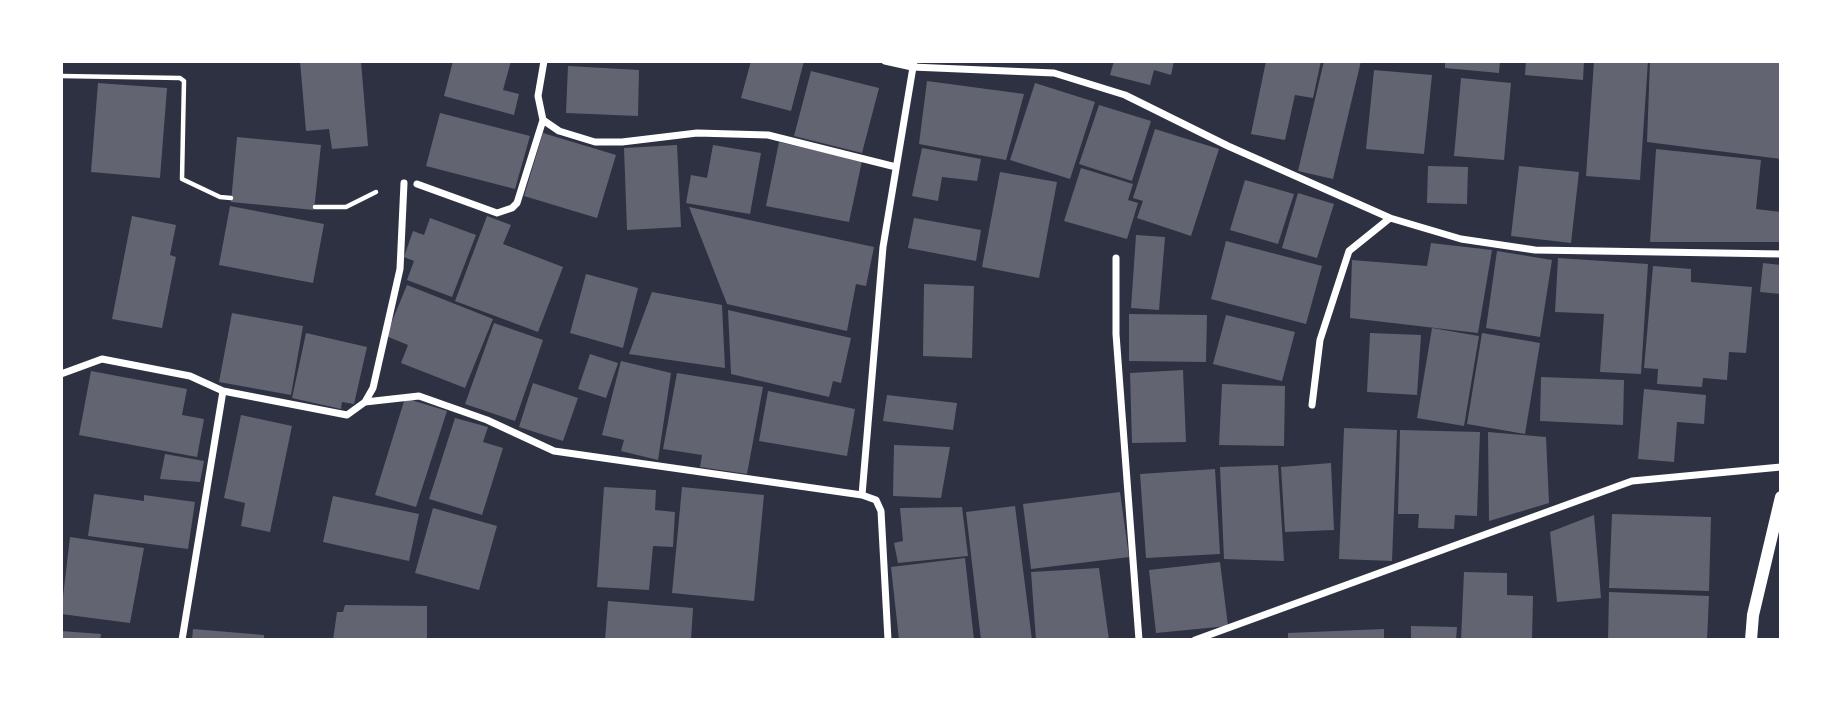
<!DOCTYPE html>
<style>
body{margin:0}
#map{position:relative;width:1842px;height:701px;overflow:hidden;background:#2d3142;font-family:Quicksand,sans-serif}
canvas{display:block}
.frame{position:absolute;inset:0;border:63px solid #fff;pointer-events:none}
</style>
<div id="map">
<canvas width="1842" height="701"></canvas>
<div class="frame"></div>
</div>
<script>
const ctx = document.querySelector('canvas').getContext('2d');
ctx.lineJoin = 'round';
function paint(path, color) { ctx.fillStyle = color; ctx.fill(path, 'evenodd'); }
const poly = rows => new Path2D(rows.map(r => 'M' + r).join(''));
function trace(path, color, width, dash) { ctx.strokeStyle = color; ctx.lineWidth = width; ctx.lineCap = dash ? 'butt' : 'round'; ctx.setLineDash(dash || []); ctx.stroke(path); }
paint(poly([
 [300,61,361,61,368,146,332,149,329,129,306,131],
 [453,61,511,61,503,90,519,94,514,115,444,96],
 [751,61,804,61,791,111,741,98],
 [1114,61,1174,61,1171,75,1154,70,1150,85,1110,75],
 [1266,61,1321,61,1313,98,1295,95,1285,140,1251,134],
 [1324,61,1361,61,1333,179,1298,171],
 [1445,61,1500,61,1499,73,1445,68],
 [1526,61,1584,61,1583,80,1525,75],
 [1594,61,1648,61,1640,180,1586,176],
 [1650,61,1781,61,1781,159,1647,142],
 [568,66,639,70,638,116,566,113],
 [1374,70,1432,75,1424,154,1366,149],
 [811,71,879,88,862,153,794,136],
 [1461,78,1511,83,1504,160,1454,156],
 [927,81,1024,94,1006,160,919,144],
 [98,83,167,88,160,178,91,172],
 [1035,83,1095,102,1070,179,1010,160],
 [1099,105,1151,121,1132,181,1079,164],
 [440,113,530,136,515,189,426,166],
 [1155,129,1219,149,1191,236,1137,218,1143,201,1133,198],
 [543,133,616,155,597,218,524,196],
 [237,137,321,145,314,210,231,202],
 [779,142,862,161,849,222,766,206],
 [677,145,681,227,627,230,624,148],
 [713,145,761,153,750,214,686,203,691,175,707,178],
 [922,148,981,159,977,181,942,177,938,201,912,196],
 [1656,149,1761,160,1756,209,1781,212,1781,242,1650,242],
 [1428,166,1468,167,1467,204,1427,203],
 [1519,166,1579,172,1571,243,1511,236],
 [1081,168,1133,184,1128,200,1138,203,1127,239,1064,221],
 [1000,172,1057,182,1039,278,982,267],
 [1245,180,1294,194,1278,244,1230,230],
 [1298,193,1334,204,1317,258,1282,248],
 [230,206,324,224,313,283,219,265],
 [689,207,874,247,866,286,856,284,847,331,727,304],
 [132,216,176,225,170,255,176,257,162,328,112,319],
 [487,216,511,225,503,244,563,267,538,332,455,301],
 [430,218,476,235,452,297,407,280,414,261,404,257,413,231,424,235],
 [914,218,981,230,976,261,908,248],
 [1136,235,1165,237,1159,310,1131,308],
 [1226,241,1322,266,1306,324,1211,299],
 [1431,243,1492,250,1478,333,1350,318,1352,260,1427,266],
 [1497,251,1552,260,1540,337,1486,328],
 [1558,258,1648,264,1641,374,1600,372,1604,314,1555,312],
 [1763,263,1781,265,1781,294,1760,292],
 [1653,266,1691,269,1691,282,1752,287,1746,353,1729,352,1727,380,1703,378,1702,387,1657,384,1658,369,1644,368],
 [586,274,638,288,623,348,570,333],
 [924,284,974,286,972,358,923,356],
 [407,285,493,319,465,388,401,363,408,345,386,336],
 [652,292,722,305,725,368,629,354],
 [728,310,851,338,841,383,833,381,829,397,731,374],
 [232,313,303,326,291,395,219,382],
 [1129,314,1207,315,1206,362,1129,361],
 [1226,315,1295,332,1282,381,1213,364],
 [494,323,543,340,515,421,465,404],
 [1432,328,1479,336,1464,426,1417,418],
 [306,333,367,347,354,404,342,402,341,409,292,398],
 [1370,333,1421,335,1417,395,1367,392],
 [1482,333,1540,343,1525,434,1467,424],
 [590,354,618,363,606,398,578,389],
 [621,361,671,373,658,460,621,451,624,440,602,435],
 [1183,370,1186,442,1132,443,1130,373],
 [91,371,187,389,182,415,204,419,197,457,79,435],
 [677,373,763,387,747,474,700,467,702,455,663,449],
 [1541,377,1624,380,1623,425,1540,421],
 [533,383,578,398,563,441,519,427],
 [1222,384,1285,386,1284,446,1219,445],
 [1644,389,1706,395,1704,424,1677,422,1674,462,1638,459],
 [768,391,855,409,847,456,759,441],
 [887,395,957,403,953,430,883,421],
 [405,398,447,411,416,507,375,495],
 [241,415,292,426,270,532,241,526,245,503,224,498],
 [455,418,488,427,483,442,503,448,482,515,429,499],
 [1344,428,1397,430,1392,561,1339,559],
 [1400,430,1480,432,1477,516,1455,515,1454,529,1418,528,1419,514,1398,514],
 [1488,432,1546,437,1549,503,1489,521],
 [894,445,950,447,941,498,893,496],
 [165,454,204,461,200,482,160,479],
 [1331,463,1334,530,1285,532,1281,467],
 [1278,465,1284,561,1224,559,1220,467],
 [1215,469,1220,554,1146,558,1140,474],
 [604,487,656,490,655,510,675,512,673,547,653,546,649,590,597,587],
 [682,487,764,495,754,601,672,593],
 [1120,492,1129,557,1031,569,1023,504],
 [94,494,144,501,144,495,195,502,188,549,88,536],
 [333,496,419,514,409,561,323,542],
 [1015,506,1032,640,981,640,966,512],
 [962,507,968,556,898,563,894,543,903,541,900,508],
 [433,508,497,526,479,590,415,573],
 [1612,514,1711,517,1709,591,1609,588],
 [1594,515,1601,598,1557,602,1550,532],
 [70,537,144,548,130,623,61,614],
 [965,558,974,640,899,640,891,567],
 [1220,562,1228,626,1156,633,1149,570],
 [1099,568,1109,640,1036,640,1031,572],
 [1464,572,1507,573,1507,595,1533,596,1532,640,1461,640],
 [1609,592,1709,596,1707,640,1608,640],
 [608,601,693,608,691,640,605,640],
 [345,605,427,606,427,640,333,640,337,612,343,612],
 [1411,626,1457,627,1456,640,1411,640],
 [193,629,264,635,264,640,192,640],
 [1384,629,1384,640,1288,640,1288,633],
 [61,631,101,634,100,640,61,640]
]), '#626471');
trace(poly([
 [61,76,180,78,184,81,182,179,220,197,231,198],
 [315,207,346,207,376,192]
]), '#fff', 4.5);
trace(poly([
 [544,61,538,96,543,120,559,131,595,142,622,142,697,133,768,135,896,167],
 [885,61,912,67,1054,73,1125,95,1228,146,1390,218,1461,239,1535,250,1781,254],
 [417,184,497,213,512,208,517,203,543,120],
 [1116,258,1116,334,1139,640],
 [61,374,102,359,190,376,223,391,347,415,365,402,373,388,400,269,404,183],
 [365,402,419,396,487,420,554,451,862,495,876,500,881,511,888,640],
 [1312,405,1320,340,1349,251,1390,218],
 [862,495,883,247,914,61],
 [182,640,223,391],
 [1195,640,1632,481,1781,467]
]), '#fff', 7);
trace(poly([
 [1751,640,1753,615,1781,497]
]), '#fff', 12);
</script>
